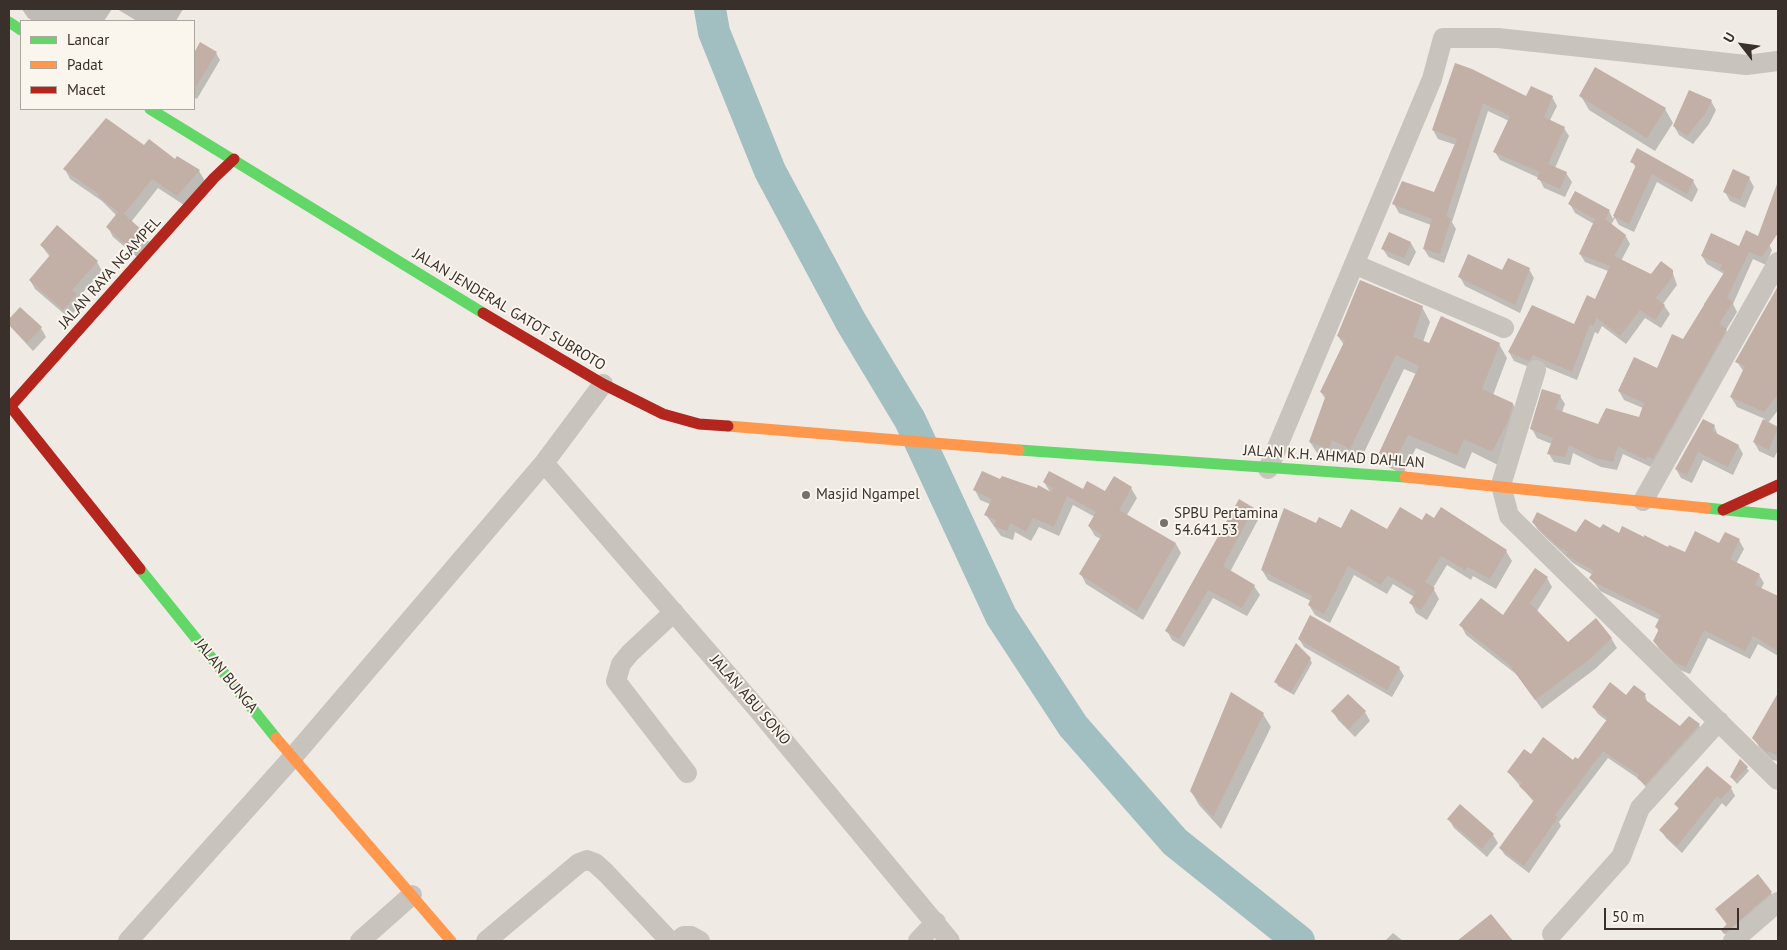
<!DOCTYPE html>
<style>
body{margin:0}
#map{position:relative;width:1787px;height:950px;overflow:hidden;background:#efeae4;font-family:"PT Sans",sans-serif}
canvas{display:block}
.frame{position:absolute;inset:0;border:10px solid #3a302b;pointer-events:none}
.legend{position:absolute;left:20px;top:20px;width:175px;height:90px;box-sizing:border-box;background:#faf5ed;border:1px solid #ada69f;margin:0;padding:6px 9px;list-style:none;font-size:15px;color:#3a302b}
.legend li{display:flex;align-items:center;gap:10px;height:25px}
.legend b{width:25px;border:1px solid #ada69f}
.north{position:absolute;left:1717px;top:20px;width:50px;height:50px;-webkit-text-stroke:4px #faf5ed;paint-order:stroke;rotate:300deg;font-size:14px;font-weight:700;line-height:20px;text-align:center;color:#3a302b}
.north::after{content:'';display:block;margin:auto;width:18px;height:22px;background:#3a302b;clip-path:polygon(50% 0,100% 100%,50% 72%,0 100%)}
.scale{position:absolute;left:1604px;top:908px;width:135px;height:22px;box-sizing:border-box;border:2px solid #3a302b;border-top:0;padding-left:6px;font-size:15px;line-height:18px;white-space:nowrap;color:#3a302b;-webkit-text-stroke:4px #faf5ed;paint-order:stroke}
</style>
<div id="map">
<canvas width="1787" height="950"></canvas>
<div class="frame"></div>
<ul class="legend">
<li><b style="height:6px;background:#63d668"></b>Lancar</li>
<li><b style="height:6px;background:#ff974d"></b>Padat</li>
<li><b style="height:6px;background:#b3261e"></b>Macet</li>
</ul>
<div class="north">U</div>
<div class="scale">50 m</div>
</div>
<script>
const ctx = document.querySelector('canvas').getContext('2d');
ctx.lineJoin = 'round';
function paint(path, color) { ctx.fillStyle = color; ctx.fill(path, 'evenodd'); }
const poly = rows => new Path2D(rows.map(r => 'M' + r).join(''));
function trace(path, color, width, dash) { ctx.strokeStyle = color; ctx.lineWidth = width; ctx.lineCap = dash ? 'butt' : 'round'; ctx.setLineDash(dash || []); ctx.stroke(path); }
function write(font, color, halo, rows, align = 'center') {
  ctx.font = font + ' "PT Sans",sans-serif'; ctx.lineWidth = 4; ctx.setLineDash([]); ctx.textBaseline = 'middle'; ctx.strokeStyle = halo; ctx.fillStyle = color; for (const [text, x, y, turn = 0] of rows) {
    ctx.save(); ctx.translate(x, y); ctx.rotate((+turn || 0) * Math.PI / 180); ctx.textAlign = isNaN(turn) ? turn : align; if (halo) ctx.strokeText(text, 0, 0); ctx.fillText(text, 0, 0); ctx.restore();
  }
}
paint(poly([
 [22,9,112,9,104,21,33,21,28,18],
 [117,9,183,9,176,21,137,21],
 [201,44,216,53,220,60,197,99,194,97,194,56],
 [1455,65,1526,98,1552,97,1557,106,1550,120,1564,128,1569,136,1555,168,1566,173,1572,182,1565,197,1544,188,1539,178,1500,160,1495,152,1509,121,1488,111,1452,222,1456,229,1444,263,1429,257,1424,249,1431,225,1399,213,1394,204,1435,193,1456,145,1438,139,1433,130],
 [1581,96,1665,109,1673,123,1655,151,1589,110],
 [1711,101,1716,110,1709,124,1693,144,1679,135,1674,126],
 [144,147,176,161,178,158,199,171,205,181,184,205,158,188,131,222,143,232,149,242,137,257,113,237,108,227,117,216,102,201,70,179,65,169],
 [1632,161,1693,181,1698,190,1692,202,1657,182,1634,232,1619,225,1615,218,1611,225,1625,235,1630,244,1621,261,1652,276,1672,271,1677,285,1663,304,1670,314,1661,328,1645,318,1626,344,1602,326,1598,334,1595,332,1577,380,1538,364,1534,369,1514,361,1509,352,1575,326,1596,301,1608,271,1585,262,1580,254,1594,224,1575,213,1570,204,1609,211,1613,219,1636,168],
 [1749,178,1754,187,1745,208,1730,201,1725,192],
 [1778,193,1778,236,1768,231,1771,203],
 [1767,241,1772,250,1766,265,1753,259,1733,304,1737,312,1726,330,1731,338,1658,467,1652,464,1651,467,1623,454,1617,470,1601,467,1573,453,1570,465,1554,462,1549,454,1552,444,1537,438,1532,429,1560,396,1565,404,1562,412,1599,426,1639,419,1643,408,1624,400,1619,391,1658,369,1683,341,1705,307,1704,304,1724,274,1707,264,1702,256],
 [1411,243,1416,252,1409,266,1388,257,1383,249],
 [41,245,97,262,102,271,78,298,81,304,69,318,35,289,30,280,50,257],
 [1529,269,1534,278,1520,313,1465,286,1460,277],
 [1778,288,1778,410,1768,423,1778,428,1778,450,1774,458,1759,451,1754,442,1765,419,1737,407,1731,397,1744,372,1737,362],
 [1422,307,1430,322,1423,342,1430,345,1499,344,1507,358,1493,395,1513,404,1521,419,1500,466,1472,452,1465,469,1416,448,1403,474,1388,467,1380,453,1416,374,1404,369,1359,463,1340,454,1337,462,1319,456,1310,442,1326,400,1321,392,1344,345,1338,336],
 [20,308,41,328,46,337,33,351,9,325,9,321],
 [1714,425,1718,436,1738,445,1743,454,1733,475,1703,460,1692,483,1681,478,1676,469],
 [1001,481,1050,492,1044,482,1105,493,1131,488,1137,498,1127,515,1176,544,1181,553,1143,620,1086,584,1081,574,1101,539,1095,536,1089,526,1095,517,1073,505,1059,536,1039,527,1031,541,1015,532,1013,540,1001,536,986,515,990,504,980,500,975,490],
 [1254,509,1259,518,1230,572,1254,586,1260,595,1247,616,1213,598,1184,647,1172,640,1167,631],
 [1422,522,1506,551,1512,561,1496,589,1473,576,1471,580,1447,565,1433,588,1439,599,1427,620,1416,613,1411,603,1414,597,1393,584,1387,594,1354,575,1330,623,1315,615,1309,605,1311,601,1268,580,1262,570,1317,524,1342,530,1387,530],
 [1533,522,1577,534,1601,530,1685,554,1739,540,1744,549,1736,564,1759,575,1764,583,1761,589,1778,598,1778,656,1758,644,1750,659,1708,638,1690,674,1680,670,1659,649,1654,641,1659,632,1656,627,1660,620,1600,591,1591,578,1593,575,1573,563,1538,530],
 [1547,578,1552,587,1537,611,1568,644,1611,638,1617,648,1595,669,1542,709,1516,674,1466,635,1461,625,1504,617],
 [1299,639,1399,668,1404,676,1392,697,1304,647],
 [1310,659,1312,663,1294,695,1278,686,1276,682],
 [1645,695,1648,704,1680,728,1689,717,1699,725,1704,733,1650,792,1639,779,1608,758,1559,822,1561,826,1529,873,1505,855,1500,848,1534,802,1508,772,1531,756,1578,761,1607,721,1598,714,1593,707,1627,696],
 [1778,695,1778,761,1772,760,1759,747,1754,738],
 [1348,696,1365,712,1370,721,1355,737,1338,720,1333,711],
 [1263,714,1271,727,1221,829,1199,805,1191,791],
 [1746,767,1749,771,1737,784,1731,777],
 [1731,788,1735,796,1726,807,1722,803,1682,853,1666,838,1661,830,1679,810,1676,804],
 [1449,819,1493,835,1498,843,1487,857,1454,828],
 [1758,876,1777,901,1728,939,1723,930,1728,926,1716,909],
 [1393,933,1403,941,1385,941]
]), '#0003');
trace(poly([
 [710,9,714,32,770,171,851,322,910,420,1001,616,1073,726,1175,842,1299,941]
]), '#a1bfc0', 32);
paint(poly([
 [200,42,217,52,194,90,194,53],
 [1455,63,1472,69,1526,96,1531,86,1553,96,1544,117,1565,127,1548,164,1567,172,1560,189,1537,179,1540,172,1493,152,1510,116,1483,103,1446,216,1451,219,1440,254,1423,249,1432,219,1392,204,1402,181,1434,192,1457,139,1432,130],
 [1595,67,1666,108,1647,138,1579,96],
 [1689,90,1712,100,1704,116,1703,116,1687,136,1673,126],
 [106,118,144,145,149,139,175,159,177,156,200,170,177,196,152,179,124,214,144,232,130,248,106,227,118,212,98,196,99,194,63,169],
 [1637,148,1694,180,1687,194,1652,174,1629,224,1613,216,1636,165,1630,162],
 [1733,169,1750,177,1740,200,1723,192],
 [1777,184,1778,233,1762,257,1749,252,1727,298,1733,302,1719,324,1727,329,1653,459,1647,456,1646,460,1618,446,1613,462,1595,458,1569,445,1565,457,1547,454,1553,438,1530,429,1542,389,1561,395,1555,409,1598,424,1606,408,1639,417,1644,403,1618,391,1634,357,1657,368,1672,334,1683,339,1725,271,1720,269,1722,265,1701,256,1711,233,1739,246,1746,230,1758,236],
 [1575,191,1610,210,1605,219,1626,235,1614,256,1651,274,1661,261,1673,270,1673,276,1656,298,1665,305,1655,320,1640,310,1620,336,1597,318,1593,326,1590,324,1572,372,1533,355,1529,361,1508,352,1532,305,1574,324,1587,295,1595,299,1610,266,1579,254,1595,219,1568,204],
 [57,225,98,261,72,290,77,294,63,310,29,280,51,254,40,245],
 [1389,232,1411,242,1404,258,1381,249],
 [1468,254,1502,270,1508,258,1530,268,1515,305,1458,277],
 [1360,280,1423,306,1413,337,1429,343,1441,316,1500,343,1482,389,1513,403,1508,421,1492,452,1464,439,1457,455,1408,435,1395,460,1379,453,1419,366,1396,355,1350,449,1332,440,1329,449,1309,442,1326,395,1320,392,1345,340,1337,336],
 [1778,286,1778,394,1764,412,1730,397,1745,366,1735,362],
 [20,307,42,327,27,343,9,325,9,319],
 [1703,419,1715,425,1712,431,1739,445,1728,467,1698,452,1687,475,1675,469],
 [1763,419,1778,427,1769,450,1753,442],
 [982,471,1000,479,1002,476,1037,488,1038,485,1051,492,1053,488,1043,482,1049,471,1083,489,1087,481,1105,491,1114,476,1132,487,1119,510,1176,543,1137,611,1079,574,1102,535,1088,526,1096,512,1067,496,1054,527,1033,518,1026,532,1010,523,1007,531,994,526,996,520,984,515,992,499,973,490],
 [1239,499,1254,508,1223,566,1255,585,1242,608,1208,590,1179,639,1165,631],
 [1400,507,1422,520,1426,513,1434,518,1441,507,1507,550,1490,579,1468,567,1465,570,1441,556,1425,582,1435,588,1421,610,1409,603,1416,592,1387,575,1381,585,1348,566,1324,614,1308,605,1312,596,1261,570,1284,508,1316,523,1319,517,1341,528,1351,509,1387,529],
 [1537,512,1576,532,1585,519,1600,528,1603,524,1619,533,1622,526,1644,537,1644,535,1668,547,1669,545,1685,552,1695,531,1719,543,1725,532,1740,539,1730,559,1760,574,1755,585,1778,596,1778,651,1753,636,1745,651,1704,630,1686,667,1674,662,1653,641,1659,629,1655,627,1661,615,1594,582,1589,578,1594,571,1566,555,1568,552,1557,546,1532,522],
 [1535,568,1548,577,1530,603,1568,642,1596,618,1612,638,1590,659,1535,700,1509,664,1459,625,1481,598,1503,615],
 [1310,615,1400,667,1387,690,1298,639],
 [1296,643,1311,658,1291,692,1274,682],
 [1610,682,1626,695,1634,685,1646,694,1643,698,1680,726,1689,716,1700,724,1645,785,1637,778,1639,775,1603,751,1555,815,1558,817,1524,866,1499,848,1534,800,1519,786,1522,783,1507,772,1524,749,1531,754,1543,737,1573,760,1575,757,1578,759,1608,718,1592,707],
 [1231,692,1264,713,1213,817,1190,791],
 [1778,693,1778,756,1768,751,1767,753,1752,738],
 [1348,694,1366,711,1349,729,1331,711],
 [1740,759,1748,767,1735,780,1730,777],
 [1707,766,1732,787,1721,799,1717,796,1677,846,1659,830,1679,808,1674,804],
 [1460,804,1494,834,1482,849,1447,819],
 [1758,874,1772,892,1724,934,1721,930,1727,924,1715,909],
 [1491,914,1513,941,1457,941]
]), '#c2afa6');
trace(poly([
 [1354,264,1504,328],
 [1536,370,1501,485,1509,516,1778,780],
 [544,463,754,705,950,941],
 [1268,469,1432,79,1443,38,1498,38,1746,65,1778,61],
 [1643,501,1778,262],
 [674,612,630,653,621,664,616,681,687,773],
 [1552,934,1621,857,1640,808,1719,721],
 [128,941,292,758,544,463,603,384],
 [360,941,412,895],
 [486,941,579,863,587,860,595,863,606,873,669,940,675,941],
 [677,941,684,936,691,936,700,941],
 [918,941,936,922],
 [1733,941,1778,902]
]), '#c9c3bd', 20);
trace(poly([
 [9,22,21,30],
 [150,109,483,313],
 [1019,450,1405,477],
 [1706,508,1778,515],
 [140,569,276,738]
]), '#63d668', 11);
trace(poly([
 [728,426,1019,450],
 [1405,477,1706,508],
 [276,738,451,941]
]), '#ff974d', 11);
trace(poly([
 [483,313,603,384,663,414,699,424,728,426],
 [10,406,140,569],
 [9,408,214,178,234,159],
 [1723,510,1778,485]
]), '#b3261e', 11);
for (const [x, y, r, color] of [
 [806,495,5,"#79716c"],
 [1164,523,5,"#79716c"]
]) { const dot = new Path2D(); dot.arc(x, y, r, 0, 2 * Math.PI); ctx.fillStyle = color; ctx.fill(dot); trace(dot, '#faf5ed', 2); }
write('15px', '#3a302b', '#faf5ed', [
 ["JALAN RAYA NGAMPEL",110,273,-48],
 ["JALAN JENDERAL GATOT SUBROTO",509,310,31],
 ["JALAN K.H. AHMAD DAHLAN",1334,457,4],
 ["JALAN BUNGA",226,676,51],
 ["JALAN ABU SONO",750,700,49]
]);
write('15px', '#3a302b', '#faf5ed', [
 ["Masjid Ngampel",816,495],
 ["SPBU Pertamina",1174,514],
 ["54.641.53",1174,531]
], 'left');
</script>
